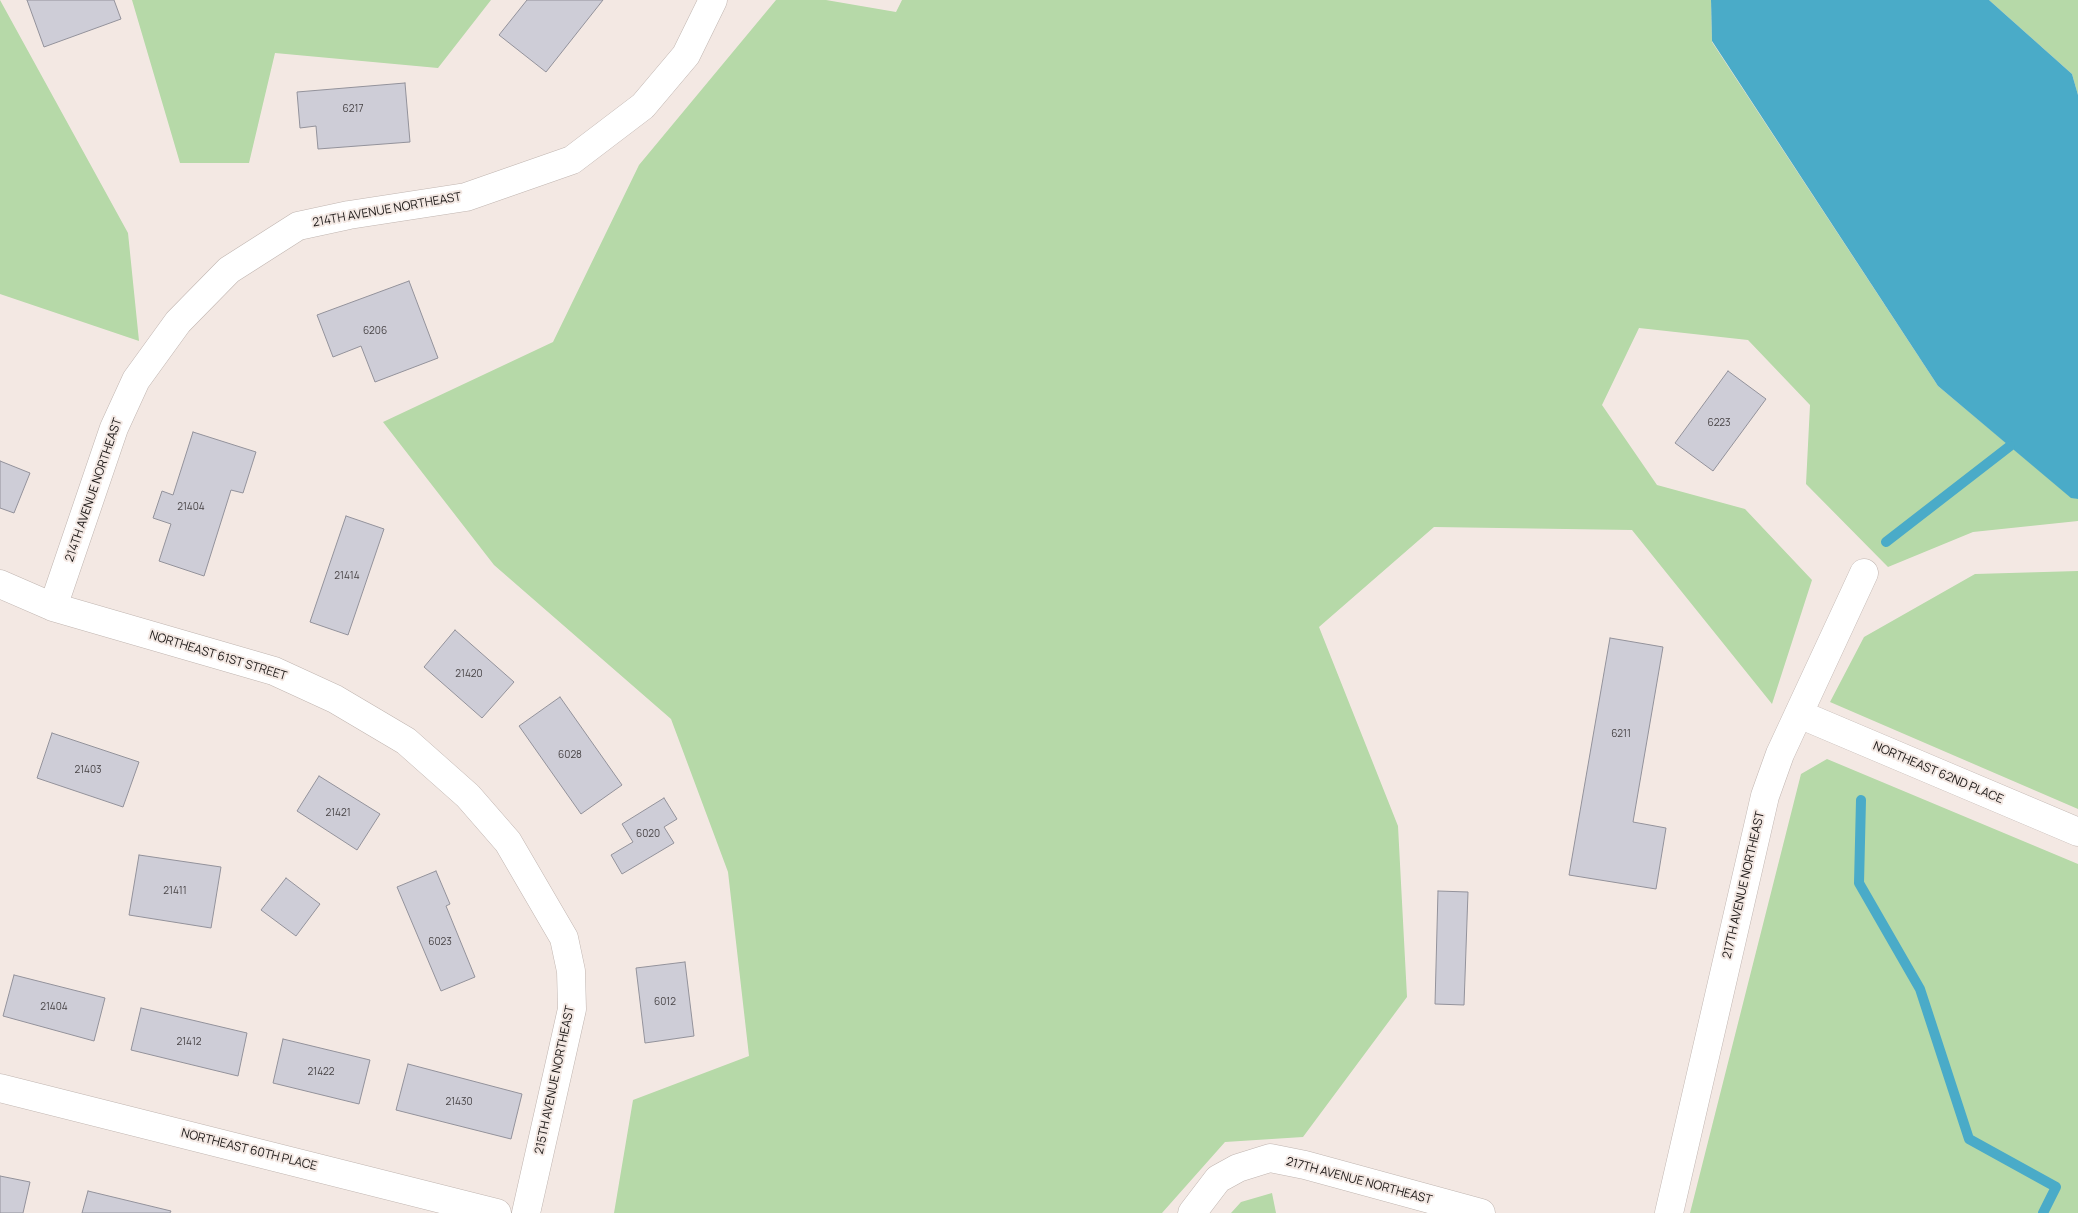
<!DOCTYPE html>
<style>
body{margin:0}
canvas{display:block;background:#f3e8e3}
</style>
<canvas width="2078" height="1213"></canvas>
<script>
const ctx = document.querySelector('canvas').getContext('2d');
ctx.lineJoin = 'round';
function paint(path, color) { ctx.fillStyle = color; ctx.fill(path, 'evenodd'); }
const poly = rows => new Path2D(rows.map(r => 'M' + r).join(''));
function trace(path, color, width, dash) { ctx.strokeStyle = color; ctx.lineWidth = width; ctx.lineCap = dash ? 'butt' : 'round'; ctx.setLineDash(dash || []); ctx.stroke(path); }
function write(font, color, halo, rows, align = 'center') {
  ctx.font = font + ' Manrope,sans-serif'; ctx.lineWidth = 4; ctx.setLineDash([]); ctx.textBaseline = 'middle'; ctx.strokeStyle = halo; ctx.fillStyle = color; for (const [text, x, y, turn = 0] of rows) {
    ctx.save(); ctx.translate(x, y); ctx.rotate((+turn || 0) * Math.PI / 180); ctx.textAlign = isNaN(turn) ? turn : align; if (halo) ctx.strokeText(text, 0, 0); ctx.fillText(text, 0, 0); ctx.restore();
  }
}
paint(poly([
 [0,0,128,233,139,341,0,294],
 [132,0,491,0,438,68,275,53,249,163,180,163],
 [776,0,826,0,896,12,902,0,1711,0,1712,42,1938,386,2071,497,2078,499,2078,521,1973,532,1888,567,1806,484,1810,405,1748,340,1639,328,1602,405,1657,485,1745,509,1812,580,1772,704,1632,530,1434,527,1319,627,1398,826,1407,997,1303,1137,1225,1142,1162,1213,614,1213,633,1100,749,1056,728,872,671,719,494,565,383,422,553,342,639,165],
 [1989,0,2078,0,2078,95,2072,74],
 [2078,571,2078,809,1830,702,1864,637,1975,574],
 [1827,759,2078,864,2078,1213,1690,1213,1801,774],
 [1272,1193,1276,1213,1231,1213,1241,1202]
]), '#b6d9a8');
paint(poly([
 [1711,0,1989,0,2072,74,2078,95,2078,499,2071,498,1938,386,1712,41]
]), '#4aabc8');
trace(poly([
 [1886,542,2010,446],
 [1861,800,1859,883,1920,989,1969,1139,2056,1187,2043,1213]
]), '#4aabc8', 10);
const building = poly([
 [27,0,114,0,121,19,44,47,27,0],
 [527,0,603,0,546,72,499,35,527,0],
 [405,83,410,142,318,149,316,126,300,128,297,92,405,83],
 [409,281,438,358,375,382,361,346,333,357,317,315,409,281],
 [1728,371,1766,399,1713,471,1675,443,1728,371],
 [193,432,256,452,243,493,231,490,204,576,159,561,171,524,153,518,162,491,173,495,193,432],
 [0,461,30,473,14,513,0,508,0,461],
 [346,516,384,529,348,635,310,622,346,516],
 [455,630,514,682,482,718,424,667,455,630],
 [1610,638,1663,647,1633,822,1666,828,1656,889,1569,875,1610,638],
 [560,697,622,785,581,814,519,726,560,697],
 [52,733,139,762,123,807,37,778,52,733],
 [319,776,380,814,357,850,297,811,319,776],
 [664,798,677,819,664,827,674,843,622,874,611,855,633,842,622,824,664,798],
 [139,855,221,867,211,928,129,915,139,855],
 [436,871,450,904,446,906,475,977,441,991,397,887,436,871],
 [286,878,320,904,296,936,261,910,286,878],
 [1438,891,1468,892,1464,1005,1435,1004,1438,891],
 [685,962,694,1036,645,1043,636,968,685,962],
 [14,975,105,998,94,1041,3,1016,14,975],
 [141,1008,247,1033,238,1076,131,1050,141,1008],
 [283,1039,370,1060,359,1104,273,1083,283,1039],
 [408,1064,522,1094,511,1139,396,1110,408,1064],
 [0,1176,30,1182,23,1213,0,1213,0,1176],
 [88,1191,171,1211,170,1213,82,1213,88,1191]
]);
paint(building, '#cecdd7');
trace(building, '#93929b', 1);
const minor = poly([
 [0,584,53,607,274,671,335,699,406,741,468,796,508,842,564,938,571,971,572,1009,526,1213],
 [53,607,114,428,136,380,178,322,229,270,298,226,349,215,466,197,572,160,643,106,686,55,713,0],
 [1799,714,2078,832],
 [0,1088,497,1213],
 [1192,1213,1218,1179,1238,1168,1270,1158,1305,1165,1481,1213],
 [1669,1213,1765,796,1780,754,1864,573]
]);
trace(minor, '#c0b5b0', 29);
trace(minor, '#fff', 28);
write('10px', '#484446', null, [
 ["6217",353,109],
 ["6206",375,331],
 ["6223",1719,423],
 ["21404",191,507],
 ["21414",347,576],
 ["21420",469,674],
 ["6211",1621,734],
 ["6028",570,755],
 ["21403",88,770],
 ["21421",338,813],
 ["6020",648,834],
 ["21411",175,891],
 ["6023",440,942],
 ["6012",665,1002],
 ["21404",54,1007],
 ["21412",189,1042],
 ["21422",321,1072],
 ["21430",459,1102]
]);
write('12px', '#1b1716', '#f3e8e3', [
 ["214TH AVENUE NORTHEAST",387,210,-10],
 ["214TH AVENUE NORTHEAST",94,490,-71],
 ["NORTHEAST 61ST STREET",218,656,17],
 ["NORTHEAST 62ND PLACE",1938,773,23],
 ["217TH AVENUE NORTHEAST",1744,885,-77],
 ["215TH AVENUE NORTHEAST",555,1080,-78],
 ["NORTHEAST 60TH PLACE",249,1150,14],
 ["217TH AVENUE NORTHEAST",1359,1181,15]
]);
</script>
